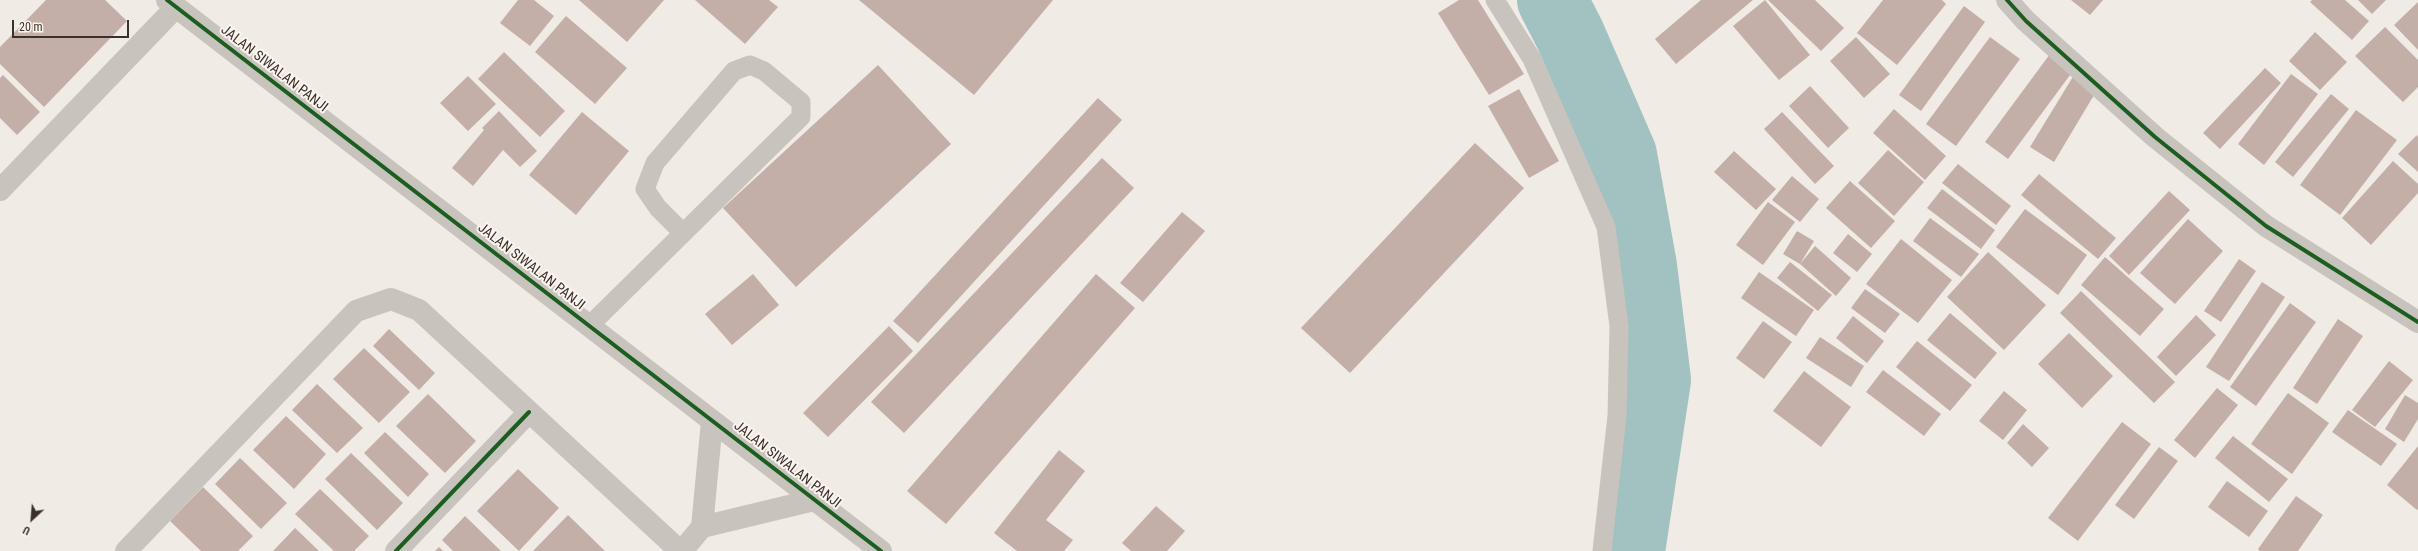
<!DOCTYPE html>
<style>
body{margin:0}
#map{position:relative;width:2418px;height:551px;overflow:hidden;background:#f0ebe5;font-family:"Roboto Condensed",sans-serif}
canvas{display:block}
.north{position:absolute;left:12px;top:499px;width:40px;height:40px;-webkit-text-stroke:3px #fbf5ee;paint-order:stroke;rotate:206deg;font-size:11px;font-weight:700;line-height:16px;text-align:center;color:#3b302b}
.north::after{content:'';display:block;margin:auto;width:14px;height:18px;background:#3b302b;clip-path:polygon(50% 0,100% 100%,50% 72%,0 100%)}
.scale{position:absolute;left:12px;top:20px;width:117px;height:18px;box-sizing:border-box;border:2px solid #3b302b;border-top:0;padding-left:5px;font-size:12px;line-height:14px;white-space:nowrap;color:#3b302b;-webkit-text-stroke:3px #fbf5ee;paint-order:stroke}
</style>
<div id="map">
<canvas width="2418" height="551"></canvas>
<div class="north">U</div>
<div class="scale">20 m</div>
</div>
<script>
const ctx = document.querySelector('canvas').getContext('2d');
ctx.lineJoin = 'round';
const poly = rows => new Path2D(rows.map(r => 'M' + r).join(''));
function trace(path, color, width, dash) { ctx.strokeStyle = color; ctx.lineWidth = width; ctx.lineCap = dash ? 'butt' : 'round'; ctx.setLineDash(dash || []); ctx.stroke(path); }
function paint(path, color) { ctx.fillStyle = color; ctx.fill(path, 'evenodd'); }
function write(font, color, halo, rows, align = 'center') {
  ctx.font = font + ' "Roboto Condensed",sans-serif'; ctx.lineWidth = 4; ctx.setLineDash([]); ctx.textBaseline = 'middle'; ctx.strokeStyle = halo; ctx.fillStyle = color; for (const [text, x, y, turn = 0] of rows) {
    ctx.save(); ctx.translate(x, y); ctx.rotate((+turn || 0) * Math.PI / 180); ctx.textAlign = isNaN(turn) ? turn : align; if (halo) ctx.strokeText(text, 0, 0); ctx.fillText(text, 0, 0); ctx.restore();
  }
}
trace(poly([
 [1552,0,1570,35,1622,155,1642,266,1656,380,1630,551]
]), '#a1c2c1', 70);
paint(poly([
 [46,0,105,0,127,21,44,107,0,64,0,47],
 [518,0,534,0,554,16,530,46,500,23],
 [579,0,664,0,627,42],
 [695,0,769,0,778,7,745,44],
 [859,0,1053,0,974,95],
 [1459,0,1478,0,1524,74,1489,95,1438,13],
 [1701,0,1753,0,1676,64,1655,39],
 [1765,0,1810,55,1779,80,1733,26],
 [1768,0,1815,0,1844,28,1821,51],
 [1883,0,1942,0,1946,4,1897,65,1857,33],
 [2071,0,2103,0,2090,15],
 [2312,0,2345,0,2369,21,2352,40,2310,2],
 [2358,0,2386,0,2372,14],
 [2418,2,2418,50,2394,25],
 [1964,6,1985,22,1921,111,1899,95],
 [566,16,627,68,595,104,535,52],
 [2385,27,2418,60,2418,87,2403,102,2355,56],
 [2315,32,2347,62,2320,90,2289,61],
 [1856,37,1890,74,1864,98,1830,61],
 [1990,37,2020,59,1956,146,1926,124],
 [504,52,565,111,540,137,478,79],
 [2050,54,2073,71,2008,159,1985,142],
 [878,65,951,144,796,287,723,208],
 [2265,68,2281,83,2220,149,2203,133],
 [2291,74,2318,94,2264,165,2238,144],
 [3,75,40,112,17,135,0,118,0,78],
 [2074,75,2097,90,2054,162,2030,147],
 [468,76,496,104,468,131,440,103],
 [1810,86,1849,128,1828,148,1789,106],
 [1519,89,1559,161,1529,178,1488,106],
 [2331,94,2349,109,2293,177,2275,162],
 [1098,98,1122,120,918,343,893,321],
 [1894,109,1946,156,1925,180,1873,133],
 [2356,110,2397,140,2340,215,2300,185],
 [499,111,537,151,520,167,503,150,473,186,452,168,484,130,482,128],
 [582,112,629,151,576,215,529,175],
 [1782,112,1834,166,1815,184,1764,129],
 [2417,135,2418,137,2418,172,2398,154],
 [1475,143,1524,188,1350,373,1301,328],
 [1888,150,1924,182,1894,216,1858,183],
 [1734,151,1776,189,1756,210,1714,172],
 [1102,158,1134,188,904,433,871,402],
 [2393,161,2418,184,2418,193,2371,245,2342,218],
 [1958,164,2011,206,1996,225,1942,183],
 [2039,174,2116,238,2098,259,2021,195],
 [1792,176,1819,199,1800,222,1772,200],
 [1850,181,1895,221,1871,248,1826,208],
 [1942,189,1995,230,1981,249,1927,208],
 [2169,191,2190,210,2129,275,2109,256],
 [1768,202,1795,222,1763,265,1736,245],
 [2025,209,2087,255,2058,295,1996,247],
 [1182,212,1205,231,1143,302,1120,283],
 [1930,218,1979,254,1961,277,1913,241],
 [2188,219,2223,251,2175,304,2140,273],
 [1797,231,1814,241,1800,264,1783,254],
 [1848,234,1872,254,1857,272,1833,253],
 [1901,239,1952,280,1918,323,1866,284],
 [1815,246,1851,278,1836,296,1800,264],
 [1988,252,2046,305,2004,350,1947,297],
 [2105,257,2164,309,2140,336,2081,285],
 [2239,259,2256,271,2221,322,2204,311],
 [1790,262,1832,295,1818,311,1777,278],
 [1759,272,1814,310,1796,336,1741,298],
 [753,274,779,305,732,345,705,314],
 [1096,274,1135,308,946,524,907,491],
 [2262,282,2285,297,2229,381,2206,367],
 [1865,289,1900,314,1885,333,1851,308],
 [2081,291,2175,382,2154,403,2060,313],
 [2290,303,2316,322,2256,406,2230,387],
 [1950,313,1997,353,1975,379,1927,340],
 [2196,315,2216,335,2176,376,2157,357],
 [1853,316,1884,341,1867,363,1836,338],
 [2338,319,2363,336,2317,404,2293,388],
 [1763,321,1792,342,1764,379,1736,358],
 [889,326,913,351,828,437,803,413],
 [389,329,435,373,419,390,373,346],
 [2069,333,2113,376,2082,408,2038,364],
 [1820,337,1864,366,1851,387,1806,358],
 [1917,341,1972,385,1950,411,1896,367],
 [364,348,410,392,379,423,333,379],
 [2389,361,2413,380,2375,427,2352,410],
 [1883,370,1941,414,1924,436,1866,392],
 [1804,371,1851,407,1821,447,1773,411],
 [317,384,363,428,337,453,292,410],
 [2217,388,2238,405,2195,458,2174,440],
 [2004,391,2027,410,2003,440,1979,421],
 [2288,393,2329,423,2292,474,2251,444],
 [428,394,476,441,445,473,396,426],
 [2405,395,2418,403,2418,419,2404,442,2385,429],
 [2348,410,2397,444,2381,466,2332,432],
 [286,416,326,454,294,489,253,450],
 [2122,422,2151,444,2078,541,2048,518],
 [2023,424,2049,448,2032,467,2007,443],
 [385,432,429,474,408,497,364,453],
 [2233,436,2288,479,2269,502,2215,458],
 [2418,446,2418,509,2417,510,2387,485],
 [2159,447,2178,461,2134,519,2115,505],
 [1059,450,1085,471,1046,520,1073,540,1064,551,1017,551,994,533],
 [351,453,403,503,377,530,325,479],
 [240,458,287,503,261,529,215,484],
 [518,469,559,508,519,551,477,511],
 [2227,481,2268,511,2249,537,2208,507],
 [203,487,253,536,238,551,201,551,170,521],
 [320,489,369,536,354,551,334,551,295,514],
 [2296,496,2323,515,2298,551,2260,551,2258,549],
 [1156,506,1185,531,1167,551,1131,551,1122,543],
 [568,515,605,551,533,551],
 [465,516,501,551,453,551,442,540],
 [295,528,319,551,273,551],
 [439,547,443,551,435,551]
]), '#c3afa7');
trace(poly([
 [1495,0,1532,59,1606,227,1619,326,1617,416,1602,551],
 [589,326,801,117,801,102,764,71,750,65,734,71,655,163,645,189,658,208,682,232]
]), '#c9c3be', 19);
trace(poly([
 [167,0,881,551],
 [2007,0,2026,21,2155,137,2266,226,2418,322],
 [0,190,176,7],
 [702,527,814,500],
 [126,551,356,311,391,299,419,310,680,551],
 [396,551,529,412],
 [682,551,702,527,712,421]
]), '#c9c3be', 22);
trace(poly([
 [167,0,881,551],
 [2007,0,2026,21,2155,137,2266,226,2418,322],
 [396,551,529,412]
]), '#1b5e20', 4);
write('14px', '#3b302b', '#fbf5ee', [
 ["JALAN SIWALAN PANJI",274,69,38],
 ["JALAN SIWALAN PANJI",531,267,38],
 ["JALAN SIWALAN PANJI",787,465,38]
]);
</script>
